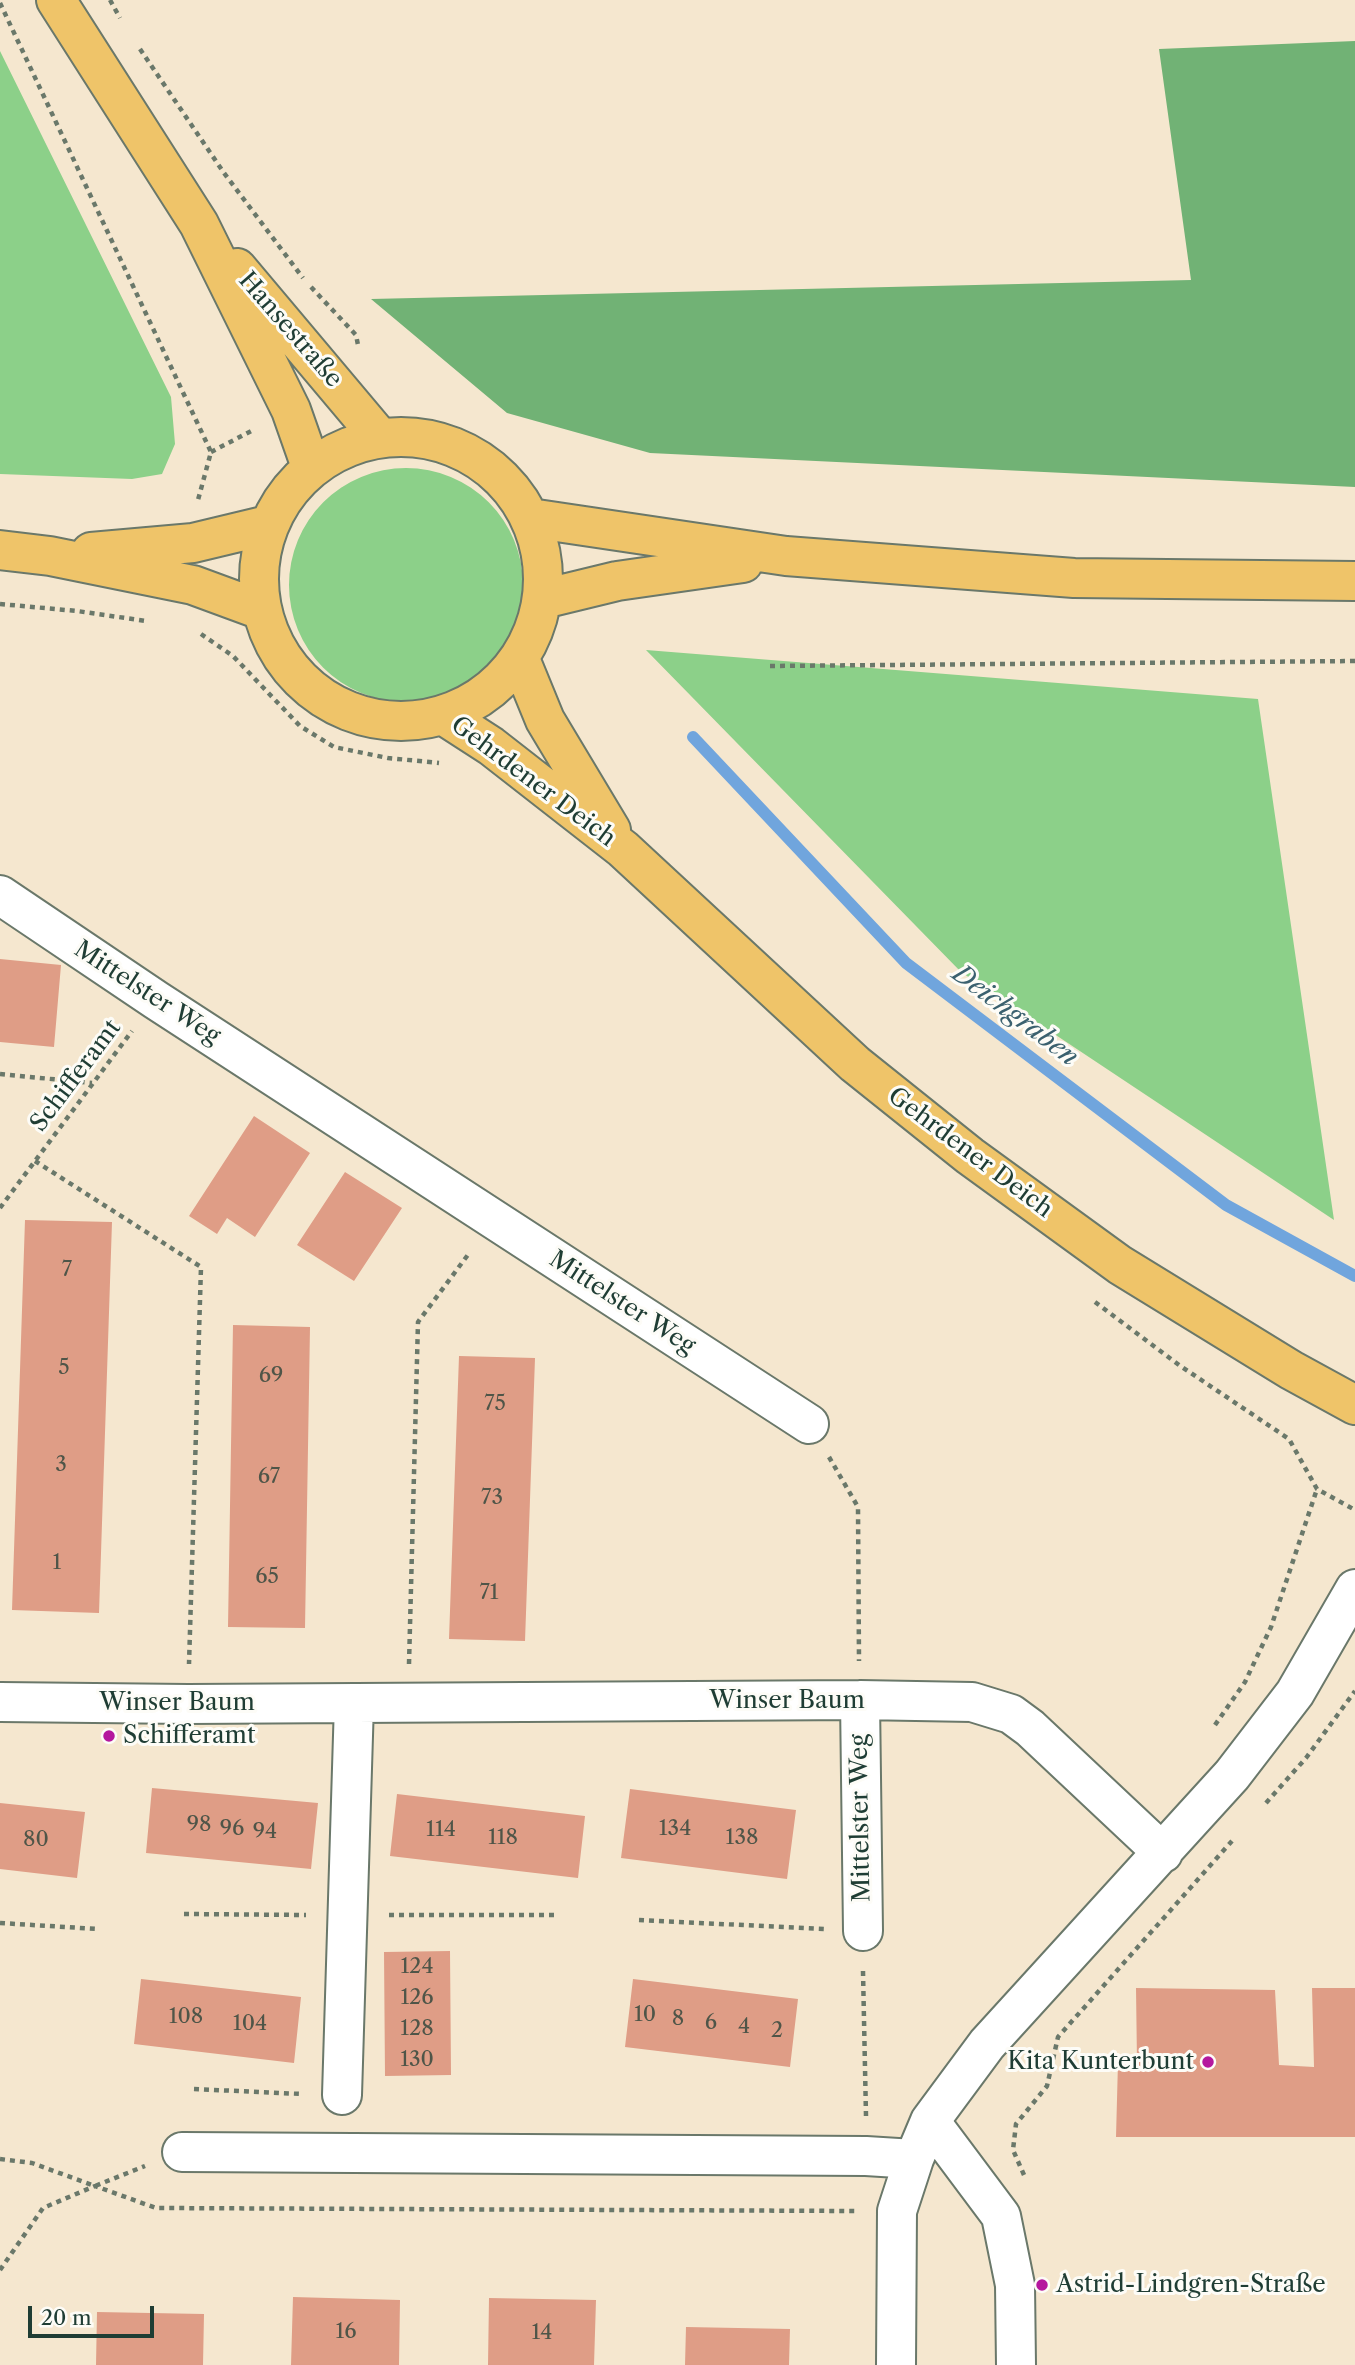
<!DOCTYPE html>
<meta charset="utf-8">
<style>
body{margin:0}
#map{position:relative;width:1355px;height:2365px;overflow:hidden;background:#f5e7cf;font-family:"Libre Caslon Text",serif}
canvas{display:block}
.scale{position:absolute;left:28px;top:2306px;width:126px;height:32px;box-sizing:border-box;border:4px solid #1f3d34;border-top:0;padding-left:9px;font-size:21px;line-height:24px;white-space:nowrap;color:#1f3d34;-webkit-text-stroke:5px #fdfcf7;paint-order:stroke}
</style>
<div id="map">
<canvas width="1355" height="2365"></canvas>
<div class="scale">20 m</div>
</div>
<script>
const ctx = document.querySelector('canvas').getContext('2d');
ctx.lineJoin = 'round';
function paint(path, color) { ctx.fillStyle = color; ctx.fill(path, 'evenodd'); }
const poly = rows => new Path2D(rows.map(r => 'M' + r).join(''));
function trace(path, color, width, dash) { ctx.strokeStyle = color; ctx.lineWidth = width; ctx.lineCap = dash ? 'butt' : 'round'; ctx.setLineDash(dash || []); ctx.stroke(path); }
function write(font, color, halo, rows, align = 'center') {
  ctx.font = font + ' "Libre Caslon Text",serif'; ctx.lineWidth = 6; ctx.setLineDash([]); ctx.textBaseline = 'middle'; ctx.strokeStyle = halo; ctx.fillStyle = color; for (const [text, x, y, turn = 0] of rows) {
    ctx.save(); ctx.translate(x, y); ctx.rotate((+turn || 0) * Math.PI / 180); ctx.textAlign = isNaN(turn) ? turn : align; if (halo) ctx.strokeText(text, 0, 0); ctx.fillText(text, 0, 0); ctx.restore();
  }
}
paint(poly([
 [0,51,171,397,175,444,162,474,132,479,0,474],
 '289 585a117 117 0 1 1 234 0a117 117 0 1 1-234 0Z',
 [646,650,1258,699,1334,1220,961,972]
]), '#8cd089');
paint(poly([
 [1355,41,1355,487,650,453,507,413,371,299,1191,280,1159,49]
]), '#71b275');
trace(poly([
 [693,737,906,963,1226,1205,1355,1276]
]), '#70a5dd', 12);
paint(poly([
 [0,959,61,965,54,1047,0,1042],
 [254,1116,310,1153,255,1237,227,1218,217,1234,189,1216],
 [345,1172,402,1208,354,1281,297,1245],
 [25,1220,112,1222,99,1613,12,1610],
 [233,1325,310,1327,305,1628,228,1627],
 [459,1356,535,1358,525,1641,449,1639],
 [152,1788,318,1803,311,1869,146,1853],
 [630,1789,796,1810,787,1879,621,1858],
 [397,1794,585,1816,578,1878,390,1856],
 [0,1803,85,1812,77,1878,0,1869],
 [450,1951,451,2075,385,2076,384,1952],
 [141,1979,301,1997,294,2063,134,2044],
 [633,1979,798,1999,790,2067,625,2047],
 [1136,1988,1275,1990,1279,2065,1314,2067,1312,1988,1355,1988,1355,2137,1116,2137,1118,2062,1137,2063],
 [293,2297,400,2300,399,2365,291,2365],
 [489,2298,596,2300,594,2365,488,2365],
 [97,2312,204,2314,203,2365,96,2365],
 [686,2327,790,2329,789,2365,685,2365]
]), '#df9d86');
const minor = poly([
 [0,895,156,1000,809,1424],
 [860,1700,863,1931],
 [0,1702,188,1704,860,1700,972,1702,1011,1714,1030,1728,1163,1853],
 [342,2095,354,1703],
 [930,2121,1001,2216,1015,2285,1016,2365],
 [182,2152,866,2156,914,2159],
 [896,2365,897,2211,914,2159,930,2121,987,2044,1232,1775,1295,1693,1355,1589]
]);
const major = poly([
 [56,0,199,224,291,410,311,467],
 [237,268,380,438],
 '259 579a142 142 0 1 1 284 0a142 142 0 1 1-284 0Z',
 [530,518,786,556,1074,578,1355,581],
 [0,550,50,556,193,585,261,610],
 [91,552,193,543,268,525],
 [543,599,617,581,743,563],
 [520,659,545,720,611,830],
 [443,715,491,746,623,849,855,1064,970,1156,1120,1265,1291,1370,1355,1405]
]);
trace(minor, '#6a786a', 42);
trace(major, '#6a786a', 42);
trace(poly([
 [110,0,120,18],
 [0,3,211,452,198,500],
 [140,49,224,173,303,278],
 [311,287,356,335,358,345],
 [211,452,255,429],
 [0,604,77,611,146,621],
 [201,634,233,656,300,726,334,747,388,758,439,763],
 [770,666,1355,661],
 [0,1074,92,1083],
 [35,1161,201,1267,189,1664],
 [0,1208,132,1031],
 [1095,1302,1179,1365,1289,1439,1317,1489,1355,1510],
 [829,1457,858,1507,859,1661],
 [409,1664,418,1322,470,1252],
 [1215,1725,1245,1682,1271,1627,1317,1489],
 [1266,1803,1306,1758,1355,1691],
 [184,1914,306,1915],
 [389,1915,556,1915],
 [639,1920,824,1929],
 [0,1923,98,1929],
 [863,1971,866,2116],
 [194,2089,302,2094],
 [0,2159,32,2163,95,2186,145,2166],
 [1024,2175,1013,2150,1016,2124,1047,2086,1058,2037,1232,1841],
 [0,2270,43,2208,95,2186,156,2208,858,2211]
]), '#6a786a', 4.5, [5, 5]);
trace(minor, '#fff', 38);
trace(major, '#efc469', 38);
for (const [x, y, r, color] of [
 [109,1736,7,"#b5179e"],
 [1208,2062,7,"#b5179e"],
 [1042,2285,7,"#b5179e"]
]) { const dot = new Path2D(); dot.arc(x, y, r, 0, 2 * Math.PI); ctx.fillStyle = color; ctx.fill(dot); trace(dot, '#fdfcf7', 2.5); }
write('21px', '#4f5548', null, [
 ["7",67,1270],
 ["5",64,1368],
 ["69",271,1376],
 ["75",495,1404],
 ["3",61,1465],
 ["67",269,1477],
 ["73",492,1498],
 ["1",57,1563],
 ["65",267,1577],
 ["71",489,1593],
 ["98",199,1825],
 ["96",232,1829],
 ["134",675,1829],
 ["114",441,1830],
 ["94",265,1832],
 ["118",503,1838],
 ["138",742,1838],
 ["80",36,1840],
 ["124",417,1967],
 ["126",417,1998],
 ["10",645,2015],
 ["108",186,2017],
 ["8",678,2019],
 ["6",711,2023],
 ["104",250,2024],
 ["4",744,2027],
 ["128",417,2029],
 ["2",777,2031],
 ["130",417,2060],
 ["16",346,2332],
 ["14",542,2333]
]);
write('24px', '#1f3d34', '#fdfcf7', [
 ["Hansestraße",290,330,49],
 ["Gehrdener Deich",533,782,37],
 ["Mittelster Weg",147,993,33],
 ["Schifferamt",76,1076,-53],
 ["Gehrdener Deich",970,1153,37],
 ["Mittelster Weg",622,1303,33],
 ["Winser Baum",787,1701],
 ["Winser Baum",177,1703],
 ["Mittelster Weg",861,1818,-91]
]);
write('24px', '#1f3d34', '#fdfcf7', [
 ["Schifferamt",123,1736],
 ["Kita Kunterbunt",1194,2062,"right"],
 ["Astrid-Lindgren-Straße",1056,2285]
], 'left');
write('italic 26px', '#3b616f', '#fdfcf7', [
 ["Deichgraben",1015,1016,37]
]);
</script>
